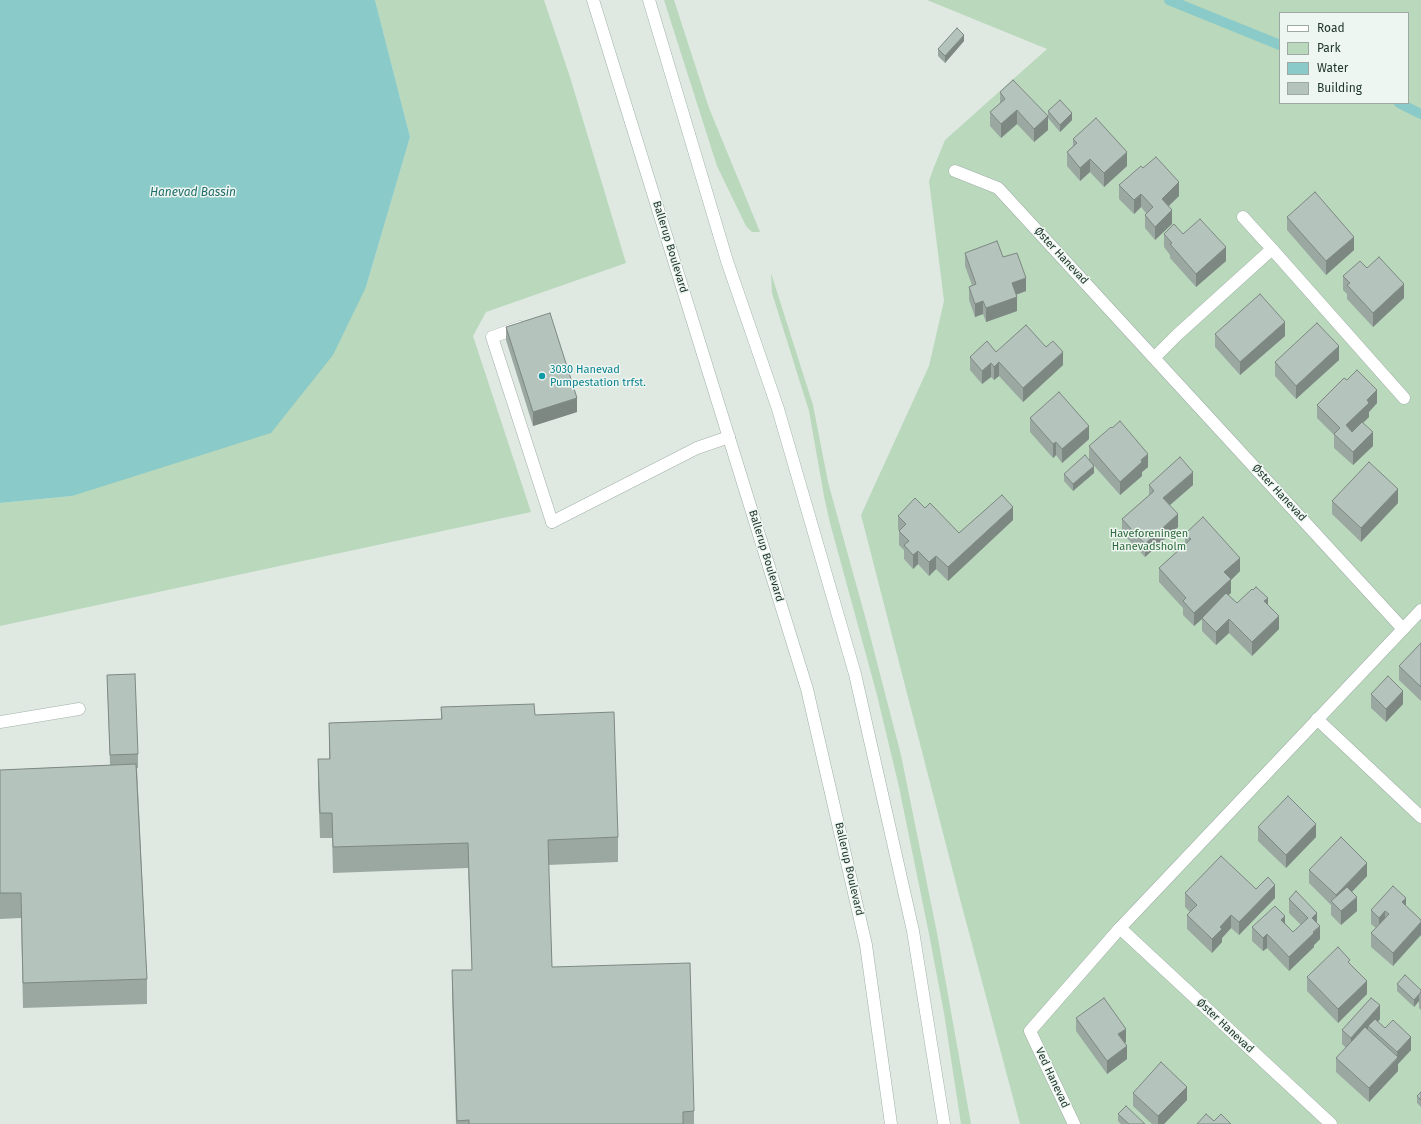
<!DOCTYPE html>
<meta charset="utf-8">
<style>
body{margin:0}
#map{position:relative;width:1421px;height:1124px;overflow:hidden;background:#dfe9e2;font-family:"Fira Sans",sans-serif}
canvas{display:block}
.legend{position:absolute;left:1279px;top:12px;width:130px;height:92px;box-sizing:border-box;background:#eef6f1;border:1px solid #9caaa3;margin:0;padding:5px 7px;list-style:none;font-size:12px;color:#21372d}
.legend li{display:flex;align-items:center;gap:8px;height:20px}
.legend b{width:20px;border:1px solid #9caaa3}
</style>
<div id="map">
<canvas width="1421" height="1124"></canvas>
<ul class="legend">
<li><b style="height:5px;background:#fff"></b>Road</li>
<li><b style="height:11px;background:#b9d8bc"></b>Park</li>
<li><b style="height:11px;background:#8acac8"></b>Water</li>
<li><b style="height:11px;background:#b4c3bb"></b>Building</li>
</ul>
</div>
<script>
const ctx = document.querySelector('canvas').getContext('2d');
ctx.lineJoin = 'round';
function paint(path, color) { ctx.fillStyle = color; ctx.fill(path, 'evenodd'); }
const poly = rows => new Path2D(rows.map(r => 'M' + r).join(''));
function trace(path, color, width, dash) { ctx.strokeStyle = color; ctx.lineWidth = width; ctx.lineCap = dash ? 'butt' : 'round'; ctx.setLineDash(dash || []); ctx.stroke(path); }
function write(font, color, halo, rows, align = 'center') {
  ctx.font = font + ' "Fira Sans",sans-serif'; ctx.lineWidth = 3; ctx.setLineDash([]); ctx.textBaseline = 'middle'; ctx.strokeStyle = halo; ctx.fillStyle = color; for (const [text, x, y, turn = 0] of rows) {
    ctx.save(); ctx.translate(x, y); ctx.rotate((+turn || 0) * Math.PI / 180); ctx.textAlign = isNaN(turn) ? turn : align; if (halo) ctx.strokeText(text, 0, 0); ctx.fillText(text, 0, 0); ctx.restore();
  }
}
paint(poly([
 [375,0,544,0,570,77,626,263,486,312,473,336,531,512,0,626,0,503,72,496,366,287,410,137],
 [664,0,674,0,709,108,760,232,752,232,746,226,717,166],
 [927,0,1421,0,1421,1124,1020,1124,960,899,861,515,929,366,944,301,929,181,934,167,945,140,1047,49],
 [1280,13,1408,13,1408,103,1280,103],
 [771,273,813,405,828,482,837,515,866,620,901,755,937,933,971,1124,961,1124,944,1013,930,939,899,787,877,695,830,523,824,496,809,411,772,293]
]), '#b9d8bc');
paint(poly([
 [0,0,375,0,410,137,366,287,333,355,271,433,72,496,0,503]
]), '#8acac8');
trace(poly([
 [1169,0,1280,45],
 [1399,103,1421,114]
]), '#8acac8', 10);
const lane = poly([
 [955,171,998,188,1403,629],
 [1243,217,1272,249],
 [520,327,492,337,552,522],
 [1154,358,1177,335,1272,249,1404,398],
 [1317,719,1421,817],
 [0,722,79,709],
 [1120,928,1331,1124]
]);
const street = poly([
 [552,522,697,448,729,437],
 [1074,1124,1030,1031,1120,928,1421,610]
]);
const secondary = poly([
 [593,0,807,689,866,945,891,1124],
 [649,0,727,261,778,409,855,674,913,931,944,1124]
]);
trace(lane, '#a2b0a8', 13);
trace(street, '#a2b0a8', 13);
trace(secondary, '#9fb3a8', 13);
trace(lane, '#fff', 12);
trace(street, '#fff', 12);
trace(secondary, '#fff', 12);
paint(poly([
 [964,41,945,63,938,56,938,49],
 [1000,92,1048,116,1048,111,1072,120,1060,132,1048,118,1048,130,1034,142,1017,124,1001,138,990,126,990,112,1000,104],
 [1073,139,1127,166,1104,187,1090,172,1080,181,1067,166,1067,152,1073,146],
 [1143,168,1179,196,1169,206,1172,224,1155,240,1145,228,1145,215,1146,213,1141,207,1134,214,1119,199,1119,185],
 [1287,217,1354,250,1326,275,1287,230],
 [1164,234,1183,234,1226,261,1196,287,1170,258,1170,255,1164,247],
 [965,253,1003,257,1026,291,1016,295,1017,311,986,322,983,314,975,317,969,300,969,287,972,285,965,266],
 [1367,268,1404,298,1373,327,1347,299,1347,294,1343,290,1343,276],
 [506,327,577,412,533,426,506,340],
 [1215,334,1285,336,1240,375,1215,347],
 [996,352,1063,365,1023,402,999,376,994,380,991,377,982,384,970,370,970,357],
 [1339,360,1296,399,1275,376,1275,362],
 [1347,380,1377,403,1369,412,1369,417,1363,423,1373,446,1353,465,1334,448,1334,435,1317,418,1317,405],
 [1030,418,1089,439,1062,463,1056,455,1053,458,1030,432],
 [1089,446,1148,467,1142,472,1142,476,1120,495,1089,460],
 [1094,473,1073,491,1064,481,1064,474],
 [1149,485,1193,485,1170,505,1178,527,1145,557,1122,533,1122,519,1149,495],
 [1332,501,1398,503,1361,542,1332,514],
 [925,508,959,533,1013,520,948,581,936,569,929,576,918,564,913,569,904,559,904,550,899,545,899,531,898,529,898,516],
 [1185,534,1240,571,1231,580,1231,593,1228,595,1237,603,1268,605,1279,629,1252,656,1229,633,1216,645,1202,631,1202,619,1194,626,1183,615,1183,608,1159,582,1159,568,1185,544],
 [1421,643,1421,701,1399,680,1399,666],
 [107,675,138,754,138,768,137,768,147,979,147,1004,23,1008,21,918,0,919,0,770,110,765],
 [1371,694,1403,704,1386,722,1371,708],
 [441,707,535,715,618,837,618,862,548,865,552,967,694,1111,694,1124,456,1124,452,995,452,970,472,970,468,868,333,873,332,838,320,838,318,784,318,759,329,759,329,723,441,719],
 [1258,827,1316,837,1286,868,1258,841],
 [1309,870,1367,876,1352,892,1357,911,1341,925,1331,915,1331,905,1309,883],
 [1256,889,1275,898,1239,935,1231,928,1222,938,1222,942,1212,953,1187,929,1187,915,1190,912,1185,907,1185,893],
 [1289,899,1317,923,1320,939,1314,945,1314,947,1289,971,1267,948,1263,951,1252,941,1252,927,1285,923,1293,932,1301,925,1289,913],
 [1406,905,1393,966,1371,947,1371,933,1376,928,1371,924,1371,910],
 [1350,964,1367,994,1338,1023,1307,991,1307,977],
 [1397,984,1421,990,1421,1010,1419,1008,1419,1001,1414,1007,1397,991],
 [1076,1018,1126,1042,1125,1043,1127,1059,1107,1074,1076,1031],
 [1380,1019,1378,1022,1411,1050,1398,1064,1398,1071,1369,1102,1336,1072,1336,1058,1346,1048,1342,1044,1342,1030],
 [1421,1092,1421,1107,1417,1103,1417,1096],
 [1133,1093,1187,1100,1164,1124,1152,1124,1133,1106],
 [1118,1114,1145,1124,1121,1124,1118,1121]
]), '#9ba8a1');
paint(poly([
 [964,35,964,41,945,63,945,56],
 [1017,110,1017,124,1001,138,1001,124],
 [1072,113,1072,120,1060,132,1060,125],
 [1048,116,1048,130,1034,142,1034,129],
 [1127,152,1127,166,1104,187,1104,173],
 [1090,159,1090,172,1080,181,1080,168],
 [1179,182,1179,196,1162,212,1162,199],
 [1141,194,1141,207,1134,214,1134,200],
 [1172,210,1172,224,1155,240,1155,227],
 [1354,237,1354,250,1326,275,1326,261],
 [1226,247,1226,261,1196,287,1196,274],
 [1026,278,1026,291,1012,296,1012,283],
 [1404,284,1404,298,1373,327,1373,313],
 [1017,297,1017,311,986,322,986,308],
 [983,301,983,314,975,317,975,304],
 [1285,322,1285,336,1240,375,1240,362],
 [1339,346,1339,360,1296,399,1296,386],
 [1063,352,1063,365,1023,402,1023,388],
 [999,362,999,376,994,380,994,367],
 [991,363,991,377,982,384,982,371],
 [1377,390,1377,403,1369,412,1369,417,1346,439,1346,425,1367,400],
 [577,398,577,412,533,426,533,412],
 [1089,426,1089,439,1062,463,1062,449],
 [1373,432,1373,446,1353,465,1353,452],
 [1056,442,1056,455,1053,458,1053,444],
 [1148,454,1148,467,1142,472,1142,476,1120,495,1120,482,1141,460],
 [1094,466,1094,473,1073,491,1073,484],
 [1193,472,1193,485,1163,511,1163,498],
 [1398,489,1398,503,1361,542,1361,528],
 [1013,507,1013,520,948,581,948,567],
 [1178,514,1178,527,1145,557,1145,544],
 [918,551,918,564,913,569,913,555],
 [936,556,936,569,929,576,929,562],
 [1240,558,1240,571,1231,580,1231,593,1203,618,1202,618,1202,619,1194,626,1194,613,1224,572],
 [1268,598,1268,612,1264,601],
 [1279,616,1279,629,1252,656,1252,642],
 [1229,619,1229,633,1216,645,1216,632],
 [1403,691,1403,704,1386,722,1386,709],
 [1316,824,1316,837,1286,868,1286,855],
 [1367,863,1367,876,1337,907,1336,906,1336,895],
 [1275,885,1275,898,1239,935,1239,922],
 [1357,897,1357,911,1341,925,1341,911],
 [1406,898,1406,911,1402,902],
 [1385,911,1385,924,1379,931,1379,918],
 [1317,913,1317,926,1312,918],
 [1231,915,1231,928,1222,938,1222,942,1212,953,1212,939,1220,927],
 [1285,916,1285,929,1281,920],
 [1421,922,1421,935,1393,966,1393,953],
 [1320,926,1320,939,1314,945,1314,947,1289,971,1289,957],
 [1267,934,1267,948,1263,951,1263,938],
 [1367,981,1367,994,1338,1023,1338,1009],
 [1421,992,1419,995,1419,1001,1414,1007,1414,1000],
 [1380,1005,1380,1019,1372,1029,1368,1026,1368,1032,1351,1052,1351,1038],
 [1126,1029,1126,1042,1118,1047,1118,1034],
 [1411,1037,1411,1050,1398,1064,1398,1071,1369,1102,1369,1088,1397,1059,1397,1052],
 [1127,1046,1127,1059,1107,1074,1107,1061],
 [1187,1087,1187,1100,1164,1124,1158,1124,1158,1116]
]), '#7e8883');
const building = poly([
 [957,28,964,35,945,56,938,49,957,28],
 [1013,80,1048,116,1034,129,1017,110,1001,124,990,112,1005,99,1000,92,1013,80],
 [1060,100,1072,113,1060,125,1048,111,1060,100],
 [1096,118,1127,152,1104,173,1090,159,1080,168,1067,152,1077,143,1073,139,1096,118],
 [1156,157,1179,182,1162,199,1172,210,1155,227,1145,215,1153,207,1141,194,1134,200,1119,185,1141,166,1143,168,1156,157],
 [1315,192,1354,237,1326,261,1287,217,1315,192],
 [1200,219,1226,247,1196,274,1170,244,1172,243,1164,234,1174,224,1183,234,1200,219],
 [997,241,1003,257,1017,253,1026,278,1012,283,1017,297,986,308,983,301,975,304,969,287,976,284,965,253,997,241],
 [1379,257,1404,284,1373,313,1347,285,1350,283,1343,276,1360,261,1367,268,1379,257],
 [1260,294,1285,322,1240,362,1215,334,1260,294],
 [550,313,577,398,533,412,506,327,550,313],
 [1317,323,1339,346,1296,386,1275,362,1317,323],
 [1026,325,1046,347,1053,341,1063,352,1023,388,999,362,994,367,991,363,982,371,970,357,987,341,996,352,1026,325],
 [1357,370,1377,390,1367,400,1369,403,1346,425,1352,432,1362,422,1373,432,1353,452,1334,434,1340,428,1317,405,1344,378,1347,380,1357,370],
 [1059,392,1089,426,1062,449,1056,442,1053,444,1030,418,1059,392],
 [1120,421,1148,454,1141,460,1142,462,1120,482,1089,446,1111,427,1112,428,1120,421],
 [1085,455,1094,466,1073,484,1064,474,1085,455],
 [1180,457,1193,472,1163,498,1178,514,1145,544,1122,519,1154,491,1149,485,1180,457],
 [1369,462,1398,489,1361,528,1332,501,1369,462],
 [1002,495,1013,507,948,567,936,556,929,562,918,551,913,555,904,545,909,541,899,531,906,524,898,516,915,498,925,508,930,503,959,533,1002,495],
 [1203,517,1240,558,1224,572,1231,579,1194,613,1183,601,1186,598,1159,568,1191,539,1185,534,1203,517],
 [1256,587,1268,598,1264,601,1279,616,1252,642,1229,619,1216,632,1202,618,1226,593,1237,603,1252,589,1253,590,1256,587],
 [1421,643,1421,687,1399,666,1421,643],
 [135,674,138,754,110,755,107,675,135,674],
 [1388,676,1403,691,1386,709,1371,694,1388,676],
 [534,704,535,715,614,712,618,837,548,840,552,967,690,963,694,1111,683,1112,683,1124,469,1124,469,1120,457,1121,452,970,472,970,468,843,333,847,332,813,320,813,318,759,330,759,329,723,442,719,441,707,534,704],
 [136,764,147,979,23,983,21,893,0,893,0,770,136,764],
 [1288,796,1316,824,1286,855,1258,827,1288,796],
 [1341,837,1367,863,1336,895,1309,870,1341,837],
 [1221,856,1256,889,1268,877,1275,885,1239,922,1231,915,1220,927,1222,929,1212,939,1187,915,1197,905,1185,893,1221,856],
 [1393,886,1406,898,1402,902,1421,920,1421,922,1393,953,1371,933,1389,914,1385,911,1379,918,1371,910,1393,886],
 [1347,887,1357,897,1341,911,1331,901,1347,887],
 [1296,891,1317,913,1312,918,1320,926,1313,932,1314,933,1289,957,1267,934,1263,938,1252,927,1275,906,1285,916,1281,920,1293,932,1308,918,1289,899,1296,891],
 [1338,947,1350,960,1348,962,1367,981,1338,1009,1307,977,1338,947],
 [1405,975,1421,990,1421,992,1414,1000,1397,984,1405,975],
 [1104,998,1126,1029,1118,1034,1127,1046,1107,1061,1076,1018,1104,998],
 [1371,998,1380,1005,1351,1038,1342,1030,1371,998],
 [1375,1019,1385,1028,1393,1020,1411,1037,1397,1052,1368,1026,1375,1019],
 [1365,1027,1398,1057,1369,1088,1336,1058,1365,1027],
 [1161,1062,1187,1087,1158,1116,1133,1093,1161,1062],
 [1421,1092,1421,1100,1417,1096,1421,1092],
 [1126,1106,1145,1124,1129,1124,1118,1114,1126,1106],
 [1206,1114,1214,1121,1221,1114,1231,1124,1197,1124,1206,1114]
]);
paint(building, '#b4c3bb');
trace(building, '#7e8883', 1);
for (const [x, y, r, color] of [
 [542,376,4,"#0f9aa8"]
]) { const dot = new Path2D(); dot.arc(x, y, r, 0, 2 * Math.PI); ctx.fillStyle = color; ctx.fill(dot); trace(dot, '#eef6f1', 1.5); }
write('11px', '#21372d', '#eef6f1', [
 ["Ballerup Boulevard",670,247,73],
 ["Øster Hanevad",1061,256,47],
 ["Øster Hanevad",1279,493,47],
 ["Ballerup Boulevard",766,556,73],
 ["Ballerup Boulevard",849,869,77],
 ["Øster Hanevad",1225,1026,43],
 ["Ved Hanevad",1052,1078,65]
]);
write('11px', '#0d838f', '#eef6f1', [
 ["3030 Hanevad",550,370],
 ["Pumpestation trfst.",550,383]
], 'left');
write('11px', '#2f6a3c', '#eef6f1', [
 ["Haveforeningen",1149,534],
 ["Hanevadsholm",1149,547]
]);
write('italic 12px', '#216d6c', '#eef6f1', [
 ["Hanevad Bassin",193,193]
]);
</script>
